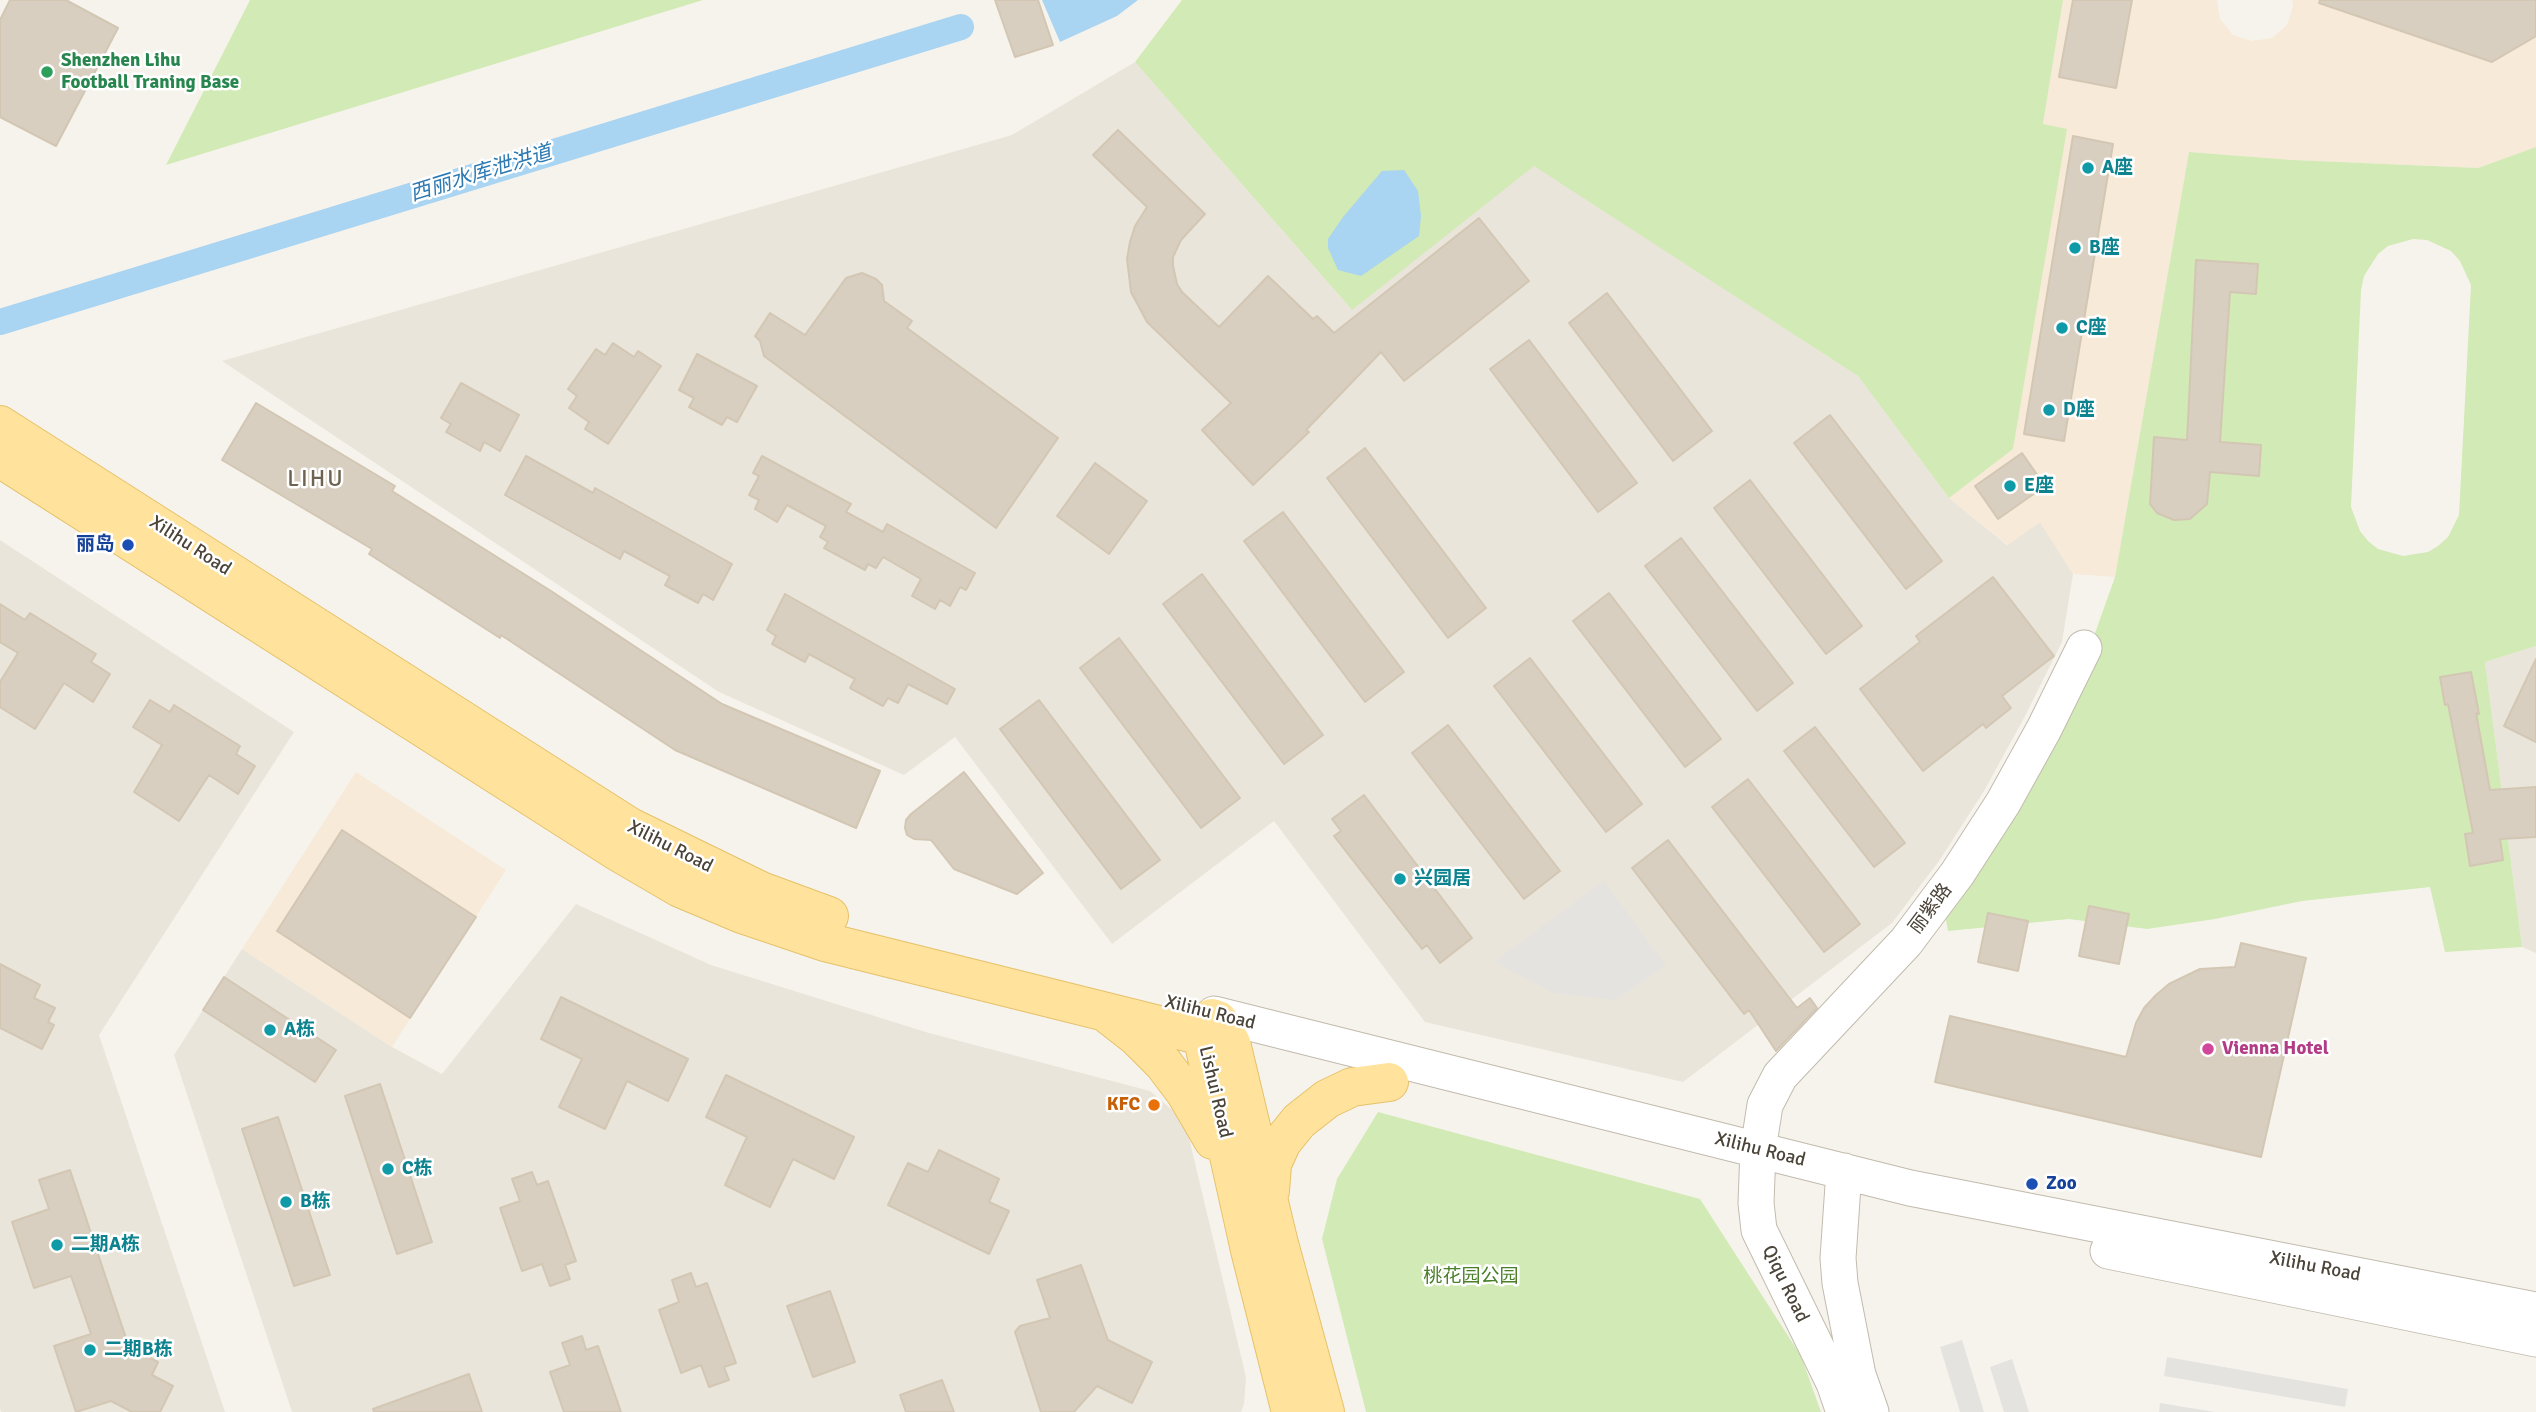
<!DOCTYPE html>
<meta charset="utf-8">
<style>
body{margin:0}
canvas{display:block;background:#f6f3ec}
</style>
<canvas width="2536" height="1412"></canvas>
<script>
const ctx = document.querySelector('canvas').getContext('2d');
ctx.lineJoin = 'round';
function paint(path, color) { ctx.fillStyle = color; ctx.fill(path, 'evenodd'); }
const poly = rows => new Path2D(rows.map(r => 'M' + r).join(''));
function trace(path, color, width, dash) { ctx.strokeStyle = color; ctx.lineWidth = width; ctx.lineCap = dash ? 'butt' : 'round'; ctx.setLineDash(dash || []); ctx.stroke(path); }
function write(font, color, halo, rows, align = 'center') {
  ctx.font = font + ' Signika,"Noto Sans SC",sans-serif'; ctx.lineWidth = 5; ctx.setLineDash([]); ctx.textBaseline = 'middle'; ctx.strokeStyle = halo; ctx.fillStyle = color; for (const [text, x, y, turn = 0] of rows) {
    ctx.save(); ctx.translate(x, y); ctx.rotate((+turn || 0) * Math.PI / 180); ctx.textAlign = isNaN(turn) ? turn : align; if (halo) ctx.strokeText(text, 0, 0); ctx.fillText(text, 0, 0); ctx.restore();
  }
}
paint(poly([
 [1135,62,1351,309,1534,165,1858,376,1949,498,2007,545,2040,522,2073,574,2062,642,2024,718,1984,791,1939,861,1892,923,1683,1082,1425,1022,1274,821,1112,944,955,737,904,775,719,692,222,361,1012,135],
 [0,540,294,732,99,1035,225,1412,1,1412,0,1408],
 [2536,646,2536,953,2522,947,2485,662],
 [576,904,711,965,929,1033,1150,1091,1185,1121,1246,1377,1244,1404,1241,1412,292,1412,174,1055,242,949,392,1047,442,1074]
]), '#eae5da');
paint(poly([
 [2063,0,2217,0,2220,19,2233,35,2252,41,2272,38,2287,25,2293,6,2292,0,2536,0,2536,147,2478,168,2292,160,2189,152,2115,577,2073,574,2040,522,2008,545,1949,498,2013,449,2066,129,2043,125],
 [356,772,506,870,392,1047,242,949]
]), '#f7ead8');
paint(poly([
 [250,0,703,0,166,165],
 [1182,0,2063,0,2043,124,2067,129,2013,449,1949,498,1858,376,1534,166,1352,310,1135,62],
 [2536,147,2536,646,2485,662,2522,947,2445,952,2430,887,2302,901,2215,919,2147,929,2069,919,1948,931,1944,909,2084,664,2115,577,2189,152,2292,160,2478,168],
 [2413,239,2427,240,2451,251,2460,261,2471,285,2459,515,2448,537,2438,546,2428,552,2403,556,2378,549,2368,541,2360,531,2351,507,2361,290,2364,276,2378,254,2388,246],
 [1378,1112,1700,1199,1801,1356,1821,1412,1366,1412,1322,1239,1337,1179]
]), '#d2eab5');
paint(poly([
 [1604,881,1666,966,1615,1000,1554,993,1494,962],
 [1962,1340,1984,1412,1960,1412,1940,1347],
 [2167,1357,2348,1389,2345,1407,2164,1376],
 [2012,1359,2029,1412,2004,1412,1990,1367],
 [2160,1403,2215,1412,2159,1412]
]), '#e5e3e0');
paint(poly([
 [1042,0,1138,0,1117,16,1060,42],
 [1404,170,1418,191,1421,216,1419,236,1361,276,1338,270,1328,248,1328,239,1343,217,1382,171]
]), '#a9d4f2');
trace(poly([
 [0,322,961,27]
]), '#a9d4f2', 26);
const building = poly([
 [10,0,66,0,118,28,56,146,0,117,0,20,10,0],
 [995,0,1038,0,1053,45,1015,57,995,0],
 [2073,0,2132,0,2116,88,2059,77,2073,0],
 [2320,0,2536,0,2536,36,2492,62,2319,3,2320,0],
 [1118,130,1205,214,1181,240,1173,257,1173,266,1177,284,1182,292,1219,327,1268,276,1313,319,1317,316,1334,333,1479,218,1529,281,1404,381,1381,352,1306,430,1309,432,1253,485,1202,430,1231,403,1147,322,1131,292,1127,259,1130,242,1135,226,1147,207,1093,155,1118,130],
 [2073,136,2113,144,2064,441,2024,434,2073,136],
 [2196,260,2258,264,2256,294,2230,292,2220,442,2261,445,2259,476,2210,472,2207,504,2190,519,2174,520,2157,513,2150,504,2154,437,2187,440,2196,260],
 [862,273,876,279,882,285,884,301,912,321,907,328,1058,438,996,528,764,356,760,341,755,336,770,313,805,335,846,278,862,273],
 [1607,293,1712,431,1673,461,1569,323,1607,293],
 [1529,340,1637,483,1598,512,1490,369,1529,340],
 [613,343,634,357,638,351,661,366,608,444,585,429,589,422,569,408,577,396,568,389,596,349,605,355,613,343],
 [697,354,757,386,737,422,727,417,722,425,689,407,694,398,679,390,697,354],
 [461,383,519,415,500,451,484,442,480,451,446,432,451,424,441,418,461,383],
 [256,403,395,486,392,491,551,591,722,704,880,771,856,828,675,750,501,635,500,638,369,554,372,549,222,460,256,403],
 [1830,415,1942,561,1906,589,1794,443,1830,415],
 [1365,448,1486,608,1448,638,1327,478,1365,448],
 [2022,453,2045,486,1998,519,1975,486,2022,453],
 [526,456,593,493,595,488,732,564,713,600,703,594,698,603,665,585,670,576,624,551,620,559,505,495,526,456],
 [762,456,851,504,846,512,883,532,887,524,975,573,966,590,960,587,950,606,940,600,935,609,912,596,921,579,883,557,876,568,868,564,865,570,824,548,828,542,820,537,826,526,787,505,777,522,755,509,759,500,749,495,759,476,753,473,762,456],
 [1095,463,1147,501,1109,554,1057,516,1095,463],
 [1750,480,1862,626,1826,654,1714,508,1750,480],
 [1283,512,1404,672,1365,702,1244,541,1283,512],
 [1681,538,1793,683,1757,711,1645,566,1681,538],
 [1202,574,1323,735,1284,764,1163,604,1202,574],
 [1993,577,2054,656,2002,696,2011,708,1986,728,1983,724,1923,771,1860,689,1920,642,1916,636,1993,577],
 [1609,593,1721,739,1685,767,1573,621,1609,593],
 [785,594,955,689,947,704,908,684,898,703,888,698,883,706,850,688,855,679,809,654,805,662,772,644,776,636,767,630,785,594],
 [0,604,25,620,30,613,96,654,91,662,110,674,93,702,64,683,35,729,0,707,0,682,18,653,0,642,0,604],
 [1119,638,1240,798,1201,828,1080,668,1119,638],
 [1530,658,1642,804,1606,832,1494,686,1530,658],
 [2536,659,2536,742,2504,726,2536,659],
 [2471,672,2479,714,2476,713,2490,790,2536,787,2536,837,2500,839,2503,860,2470,866,2465,834,2473,833,2448,704,2445,705,2440,677,2471,672],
 [150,700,170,712,174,705,240,746,236,754,255,766,238,794,209,775,179,821,134,792,162,745,133,727,150,700],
 [1039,700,1160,860,1121,889,1000,729,1039,700],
 [1448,725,1560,871,1524,899,1412,753,1448,725],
 [1815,727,1905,843,1874,867,1784,751,1815,727],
 [964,772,1043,873,1017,894,954,869,931,840,914,839,907,835,905,828,906,820,911,814,964,772],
 [1748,779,1860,924,1824,952,1712,807,1748,779],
 [1364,795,1472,938,1440,963,1427,945,1422,949,1334,836,1341,831,1332,819,1364,795],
 [342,830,476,917,410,1018,277,931,342,830],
 [1668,840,1797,1008,1810,998,1817,1008,1776,1051,1749,1010,1744,1014,1632,868,1668,840],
 [2089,906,2129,914,2119,964,2079,956,2089,906],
 [1988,913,2028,921,2018,971,1978,962,1988,913],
 [2241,943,2306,958,2261,1157,1935,1082,1950,1016,2126,1057,2136,1023,2144,1008,2156,995,2169,984,2200,969,2235,967,2241,943],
 [0,964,40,985,34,998,55,1008,48,1022,54,1025,42,1049,0,1028,0,964],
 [224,977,336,1050,315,1082,203,1010,224,977],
 [561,997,688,1059,668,1101,627,1081,605,1129,559,1107,582,1059,541,1039,561,997],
 [726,1075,854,1137,834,1179,793,1159,770,1207,725,1185,747,1137,706,1117,726,1075],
 [380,1084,432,1242,397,1254,345,1096,380,1084],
 [278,1117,330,1275,294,1286,242,1129,278,1117],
 [939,1150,999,1179,989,1202,1009,1211,989,1254,888,1205,908,1163,928,1172,939,1150],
 [70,1170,129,1347,158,1362,152,1375,173,1386,160,1412,132,1412,111,1401,76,1412,54,1346,91,1334,71,1276,34,1288,12,1222,49,1209,39,1180,70,1170],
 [532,1172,537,1185,548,1181,576,1261,565,1265,570,1279,550,1286,542,1264,522,1271,500,1208,520,1201,512,1179,532,1172],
 [1081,1265,1108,1340,1152,1362,1132,1403,1097,1386,1074,1412,1041,1412,1015,1332,1020,1326,1050,1318,1037,1280,1081,1265],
 [691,1273,696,1287,707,1283,736,1363,724,1367,729,1380,709,1387,701,1365,681,1373,659,1310,679,1302,672,1280,691,1273],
 [830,1291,855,1362,813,1377,787,1306,830,1291],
 [582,1336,586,1350,598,1346,621,1412,564,1412,550,1372,570,1365,562,1343,582,1336],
 [469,1374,482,1412,374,1412,373,1409,469,1374],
 [942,1380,954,1412,906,1412,900,1395,942,1380]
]);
paint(building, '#d8cfc1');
trace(building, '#d3c7b4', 2);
const minor = poly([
 [1214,1014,1910,1188,2536,1310],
 [1844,1171,1838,1258,1840,1283,1858,1375,1871,1412],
 [2108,1251,2536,1339],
 [1844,1412,1834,1383,1759,1230,1756,1203,1758,1150,1765,1105,1780,1076,1906,942,1957,874,2003,803,2044,729,2084,648]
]);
const major = poly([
 [0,425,630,827,761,891,829,916],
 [0,458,615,850,680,888,742,914,825,942,1231,1043],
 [1110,1016,1137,1037,1163,1063,1185,1092,1213,1140],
 [1212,1018,1202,1035,1250,1250,1291,1412],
 [1218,1020,1231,1043,1278,1240,1325,1412],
 [1270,1191,1272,1164,1282,1142,1299,1121,1327,1099,1352,1087,1389,1082]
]);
trace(minor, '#c2bbae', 37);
trace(major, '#e6c16a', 40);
trace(minor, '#fff', 35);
trace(major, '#ffe39c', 38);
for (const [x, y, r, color] of [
 [47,72,7,"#2e9e5b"],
 [2088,168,7,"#0f9aa8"],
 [2075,248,7,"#0f9aa8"],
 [2062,328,7,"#0f9aa8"],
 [2049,410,7,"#0f9aa8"],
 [2010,486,7,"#0f9aa8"],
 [128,545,7,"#1a4fb4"],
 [1400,879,7,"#0f9aa8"],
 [270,1030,7,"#0f9aa8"],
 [2208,1049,7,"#d1479c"],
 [1154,1105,7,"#e8710a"],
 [388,1169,7,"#0f9aa8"],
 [2032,1184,7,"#1a4fb4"],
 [286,1202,7,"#0f9aa8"],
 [57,1245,7,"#0f9aa8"],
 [90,1350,7,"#0f9aa8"]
]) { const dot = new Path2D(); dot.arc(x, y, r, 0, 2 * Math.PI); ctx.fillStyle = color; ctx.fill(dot); trace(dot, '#fff', 2.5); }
write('bold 19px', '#27864d', '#fff', [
 ["Shenzhen Lihu",61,61],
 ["Football Traning Base",61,83]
], 'left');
write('bold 19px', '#0d838f', '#fff', [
 ["A座",2102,168],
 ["B座",2089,248],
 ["C座",2076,328],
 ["D座",2063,410],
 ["E座",2024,486],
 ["兴园居",1414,879],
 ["A栋",284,1030],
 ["C栋",402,1169],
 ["B栋",300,1202],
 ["二期A栋",71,1245],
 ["二期B栋",104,1350]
], 'left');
write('bold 19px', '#164399', '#fff', [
 ["丽岛",114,545],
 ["Zoo",2046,1184,"left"]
], 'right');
write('19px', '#4b4439', '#fff', [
 ["Xilihu Road",190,546,33],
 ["Xilihu Road",670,847,27],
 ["丽紫路",1931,909,-53],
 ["Xilihu Road",1210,1013,14],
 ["Lishui Road",1215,1092,77],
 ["Xilihu Road",1760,1150,14],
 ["Xilihu Road",2315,1267,11],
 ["Qiqu Road",1785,1284,64]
]);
write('bold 19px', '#b23c85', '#fff', [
 ["Vienna Hotel",2222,1049]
], 'left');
write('bold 19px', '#c56008', '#fff', [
 ["KFC",1140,1105]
], 'right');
write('19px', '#4a7f2a', '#fff', [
 ["桃花园公园",1471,1277]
]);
write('italic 21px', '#2e7ab2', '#fff', [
 ["西丽水库泄洪道",481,174,-17]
]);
ctx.letterSpacing = '2px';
write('23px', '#6e6250', '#fff', [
 ["LIHU",316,480]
]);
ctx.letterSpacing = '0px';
</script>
